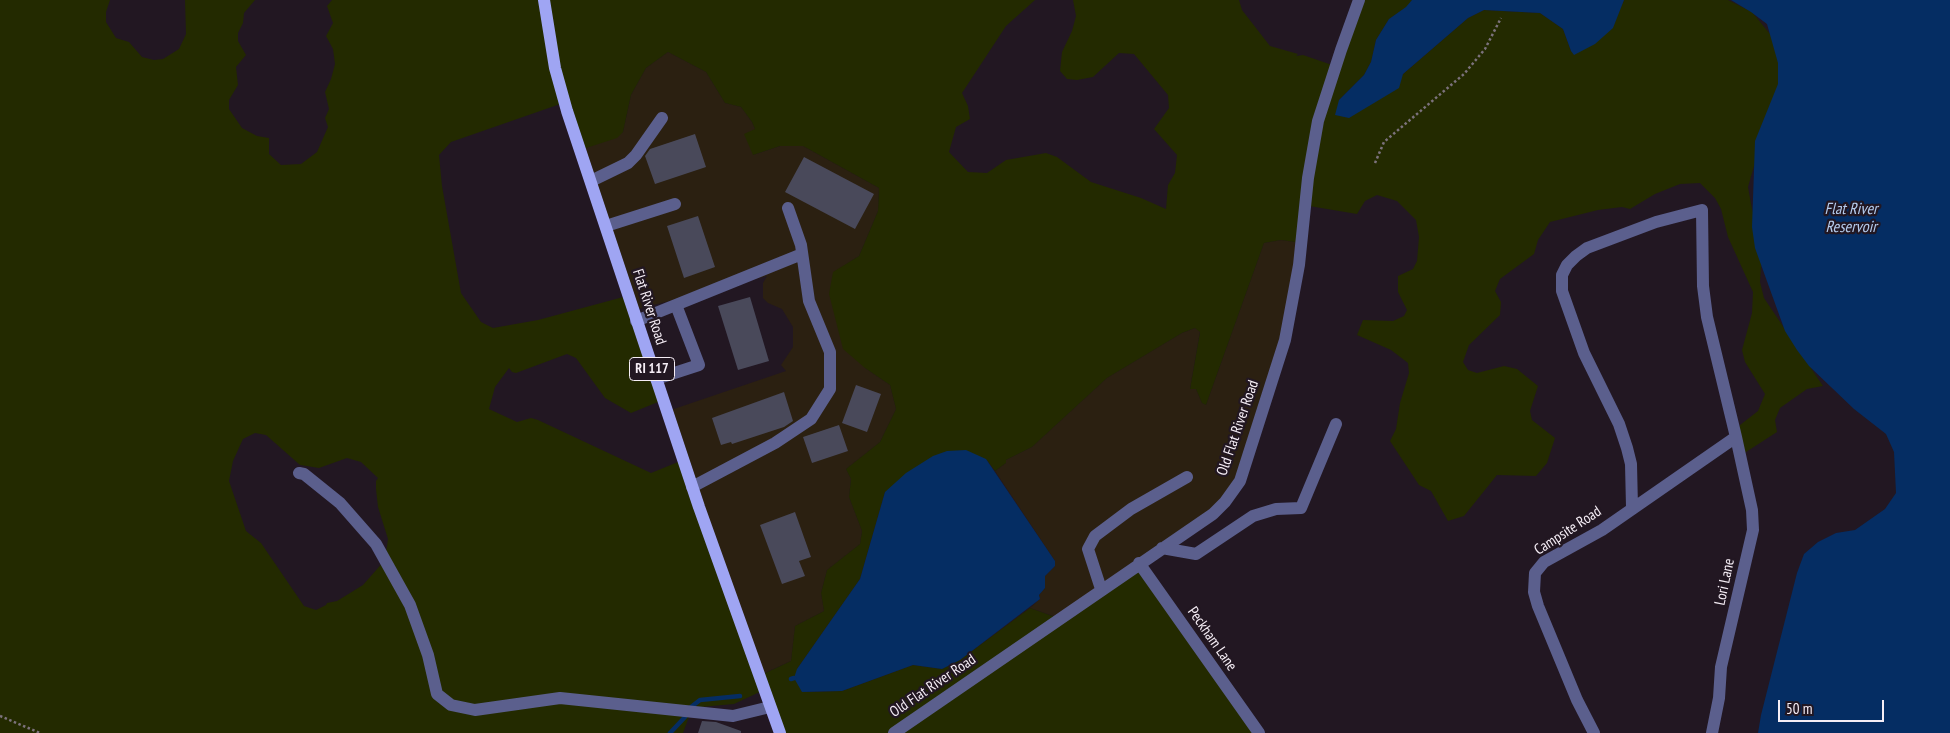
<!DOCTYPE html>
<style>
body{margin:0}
#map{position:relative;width:1950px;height:733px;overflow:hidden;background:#221722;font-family:"PT Sans Narrow",sans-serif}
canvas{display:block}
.scale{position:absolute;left:1778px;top:700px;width:106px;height:22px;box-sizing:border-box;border:2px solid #f6eef6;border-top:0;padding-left:6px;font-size:15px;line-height:18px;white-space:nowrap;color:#f6eef6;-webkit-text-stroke:4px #221722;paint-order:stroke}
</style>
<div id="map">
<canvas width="1950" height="733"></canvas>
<div class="scale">50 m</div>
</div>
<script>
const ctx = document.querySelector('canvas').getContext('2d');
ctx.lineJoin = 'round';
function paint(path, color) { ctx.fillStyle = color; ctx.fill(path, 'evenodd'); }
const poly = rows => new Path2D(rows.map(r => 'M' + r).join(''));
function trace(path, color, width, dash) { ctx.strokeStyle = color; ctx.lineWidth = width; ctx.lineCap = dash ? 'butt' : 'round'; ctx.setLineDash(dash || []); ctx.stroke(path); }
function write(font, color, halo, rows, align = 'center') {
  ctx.font = font + ' "PT Sans Narrow",sans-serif'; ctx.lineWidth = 4.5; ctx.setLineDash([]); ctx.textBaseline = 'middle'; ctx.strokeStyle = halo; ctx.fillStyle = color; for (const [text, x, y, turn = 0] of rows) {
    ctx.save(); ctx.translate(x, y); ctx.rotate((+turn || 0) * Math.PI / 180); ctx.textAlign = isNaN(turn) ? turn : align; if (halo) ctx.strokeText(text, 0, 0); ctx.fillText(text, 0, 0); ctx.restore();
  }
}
paint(poly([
 [668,52,706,72,725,103,741,107,752,122,755,129,753,155,780,146,803,146,879,188,878,211,859,256,834,272,865,368,890,385,896,409,880,442,846,469,851,479,849,497,862,531,860,544,827,570,821,593,824,611,795,626,791,661,760,675,668,411,786,371,781,365,793,347,793,327,782,309,768,303,763,298,763,283,767,276,634,310,583,149,623,132,631,95,646,68],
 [1281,240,1302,243,1287,341,1241,481,1220,509,1059,618,1030,608,1040,599,1039,595,1045,588,1045,576,1055,566,1055,561,995,471,1006,463,1006,460,1032,447,1107,378,1182,333,1195,328,1200,331,1190,389,1196,389,1202,403,1206,405,1264,243]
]), '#2b2011');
paint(poly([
 [0,0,110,0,106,12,106,22,116,38,129,42,142,57,154,60,163,59,179,49,186,34,185,0,255,0,244,13,243,23,238,33,238,41,246,55,236,67,238,85,229,100,229,109,242,128,257,136,269,138,269,154,281,165,301,164,317,152,328,127,325,118,329,109,325,92,331,79,335,64,333,49,326,36,333,23,327,6,332,0,1035,0,1006,26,962,93,968,106,970,119,956,127,949,152,968,172,987,173,1006,160,1046,153,1057,157,1091,182,1141,198,1166,209,1168,185,1175,173,1177,155,1154,129,1169,108,1168,95,1134,54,1119,53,1093,77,1077,80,1067,79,1060,71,1062,52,1072,31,1076,16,1073,0,1239,0,1242,10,1270,46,1298,54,1296,56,1303,55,1335,66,1360,0,1412,0,1407,7,1389,19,1376,40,1371,62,1364,75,1339,100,1403,74,1468,18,1484,10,1540,13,1563,29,1571,51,1619,11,1624,0,1728,0,1752,12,1779,45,1788,62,1762,138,1748,187,1752,209,1763,238,1760,282,1764,298,1823,386,1807,389,1780,408,1775,420,1777,432,1743,454,1738,435,1740,425,1758,411,1765,394,1745,362,1742,350,1752,313,1753,292,1728,237,1721,209,1715,198,1700,183,1680,184,1655,194,1630,209,1622,207,1598,210,1550,222,1538,240,1534,254,1500,279,1495,291,1501,302,1500,315,1469,345,1463,362,1468,370,1477,373,1504,366,1517,369,1538,386,1530,411,1532,420,1555,438,1547,463,1536,476,1497,475,1464,516,1448,521,1431,491,1419,485,1390,441,1396,429,1400,403,1409,373,1408,363,1391,350,1357,335,1363,320,1393,321,1404,316,1407,310,1398,292,1398,276,1413,269,1417,261,1419,237,1416,220,1397,201,1377,195,1365,201,1357,214,1309,206,1302,243,1281,240,1264,243,1206,405,1202,403,1196,389,1190,389,1200,332,1195,328,1182,333,1107,378,1032,447,1006,460,1006,463,995,471,986,459,885,492,860,579,797,669,802,692,842,691,913,665,942,669,960,660,1030,608,1058,618,1142,564,1258,733,781,733,764,690,734,704,700,707,690,714,683,733,0,733],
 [668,52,706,72,725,103,741,107,752,122,755,129,744,134,753,155,780,146,803,146,879,188,878,211,859,256,833,272,829,294,843,349,865,368,890,385,896,409,880,442,846,469,851,479,849,497,862,531,860,544,827,570,821,593,824,611,795,626,791,661,761,675,683,460,651,473,538,420,531,418,517,422,489,409,495,387,509,368,512,372,516,373,567,354,576,358,605,398,631,413,663,400,627,296,538,320,493,328,481,322,461,293,442,186,439,155,451,142,566,102,583,149,617,138,623,132,631,95,646,68],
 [255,433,266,435,300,465,319,468,347,458,361,462,378,478,376,481,376,489,378,507,388,539,385,560,363,585,337,601,327,603,326,605,316,610,304,606,261,543,246,531,229,481,233,461,243,439]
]), '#232a00');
paint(poly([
 [1412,0,1624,0,1613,28,1595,44,1574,55,1571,51,1563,29,1540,13,1484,10,1468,18,1403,74,1399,88,1349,118,1335,115,1339,100,1364,75,1371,62,1376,40,1389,19,1406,7],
 [1731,0,1950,0,1950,733,1758,733,1761,715,1797,573,1804,554,1818,542,1836,533,1855,530,1885,509,1896,493,1894,452,1886,434,1854,409,1809,366,1797,350,1785,331,1755,248,1752,227,1755,141,1778,84,1778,63,1767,24,1751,12],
 [966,450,986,459,1055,561,1055,566,1045,576,1045,588,1039,595,1040,599,960,660,942,669,913,665,842,691,802,692,794,678,797,669,860,579,885,492,906,473,933,456,947,451]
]), '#052d63');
trace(poly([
 [791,679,794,678],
 [691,707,700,700,740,696],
 [670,733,685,717]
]), '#052d63', 4.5);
paint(poly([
 [695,134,706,167,655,184,645,156,650,149],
 [804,157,874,194,855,229,785,192],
 [698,216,715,267,684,278,667,226],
 [750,297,769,361,738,370,718,306],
 [856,385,881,394,867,432,842,423],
 [784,392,793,421,784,427,732,444,731,442,721,445,712,418],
 [839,425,848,451,812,463,803,437],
 [795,512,811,557,799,561,805,576,782,584,760,525],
 [702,721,716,722,741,731,741,733,698,733]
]), '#49495a');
trace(poly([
 [1375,163,1384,142,1464,74,1485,49,1501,18],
 [0,716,40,733]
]), '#7c727c', 2.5, [2.5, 2.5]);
trace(poly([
 [591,181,628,163,636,155,662,118],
 [606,226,675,204],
 [636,321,802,254],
 [656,379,699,365,676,305],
 [299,473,304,474,340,503,376,544,410,605,428,655,437,694,451,705,475,710,560,698,733,716,770,707],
 [692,487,775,443,811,419,830,389,830,352,809,301,801,245,788,208],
 [1632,507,1631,464,1627,448,1619,424,1584,353,1562,291,1562,275,1567,265,1576,256,1587,248,1656,222,1702,210,1703,286,1707,317,1736,437,1752,510,1753,530,1721,667,1719,698,1712,733],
 [1162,548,1196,554,1253,516,1276,509,1301,508,1336,424],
 [1139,563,1259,733],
 [1101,589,1088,549,1095,536,1131,509,1187,477],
 [894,733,1213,514,1225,502,1240,481,1285,340,1299,265,1308,178,1318,121,1341,50,1359,0],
 [1594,733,1577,700,1538,606,1534,592,1535,573,1544,562,1602,530,1736,437]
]), '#5b5f8d', 12);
trace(poly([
 [544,0,555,68,567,111,699,507,780,733]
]), '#9fa5f3', 12);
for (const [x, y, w] of [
 [652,369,45]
]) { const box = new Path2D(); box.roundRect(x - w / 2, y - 11.5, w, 23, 4); ctx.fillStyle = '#221722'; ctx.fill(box); trace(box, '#f6eef6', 1); }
write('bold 14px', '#f6eef6', null, [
 ["RI 117",652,369]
]);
write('15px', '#f6eef6', '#221722', [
 ["Flat River Road",649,307,72],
 ["Old Flat River Road",1238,428,-71],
 ["Campsite Road",1568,531,-33],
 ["Lori Lane",1725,582,-78],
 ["Peckham Lane",1212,639,55],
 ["Old Flat River Road",933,686,-34]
]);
write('italic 16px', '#b5ccee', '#221722', [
 ["Flat River",1851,209],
 ["Reservoir",1851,227]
]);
</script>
